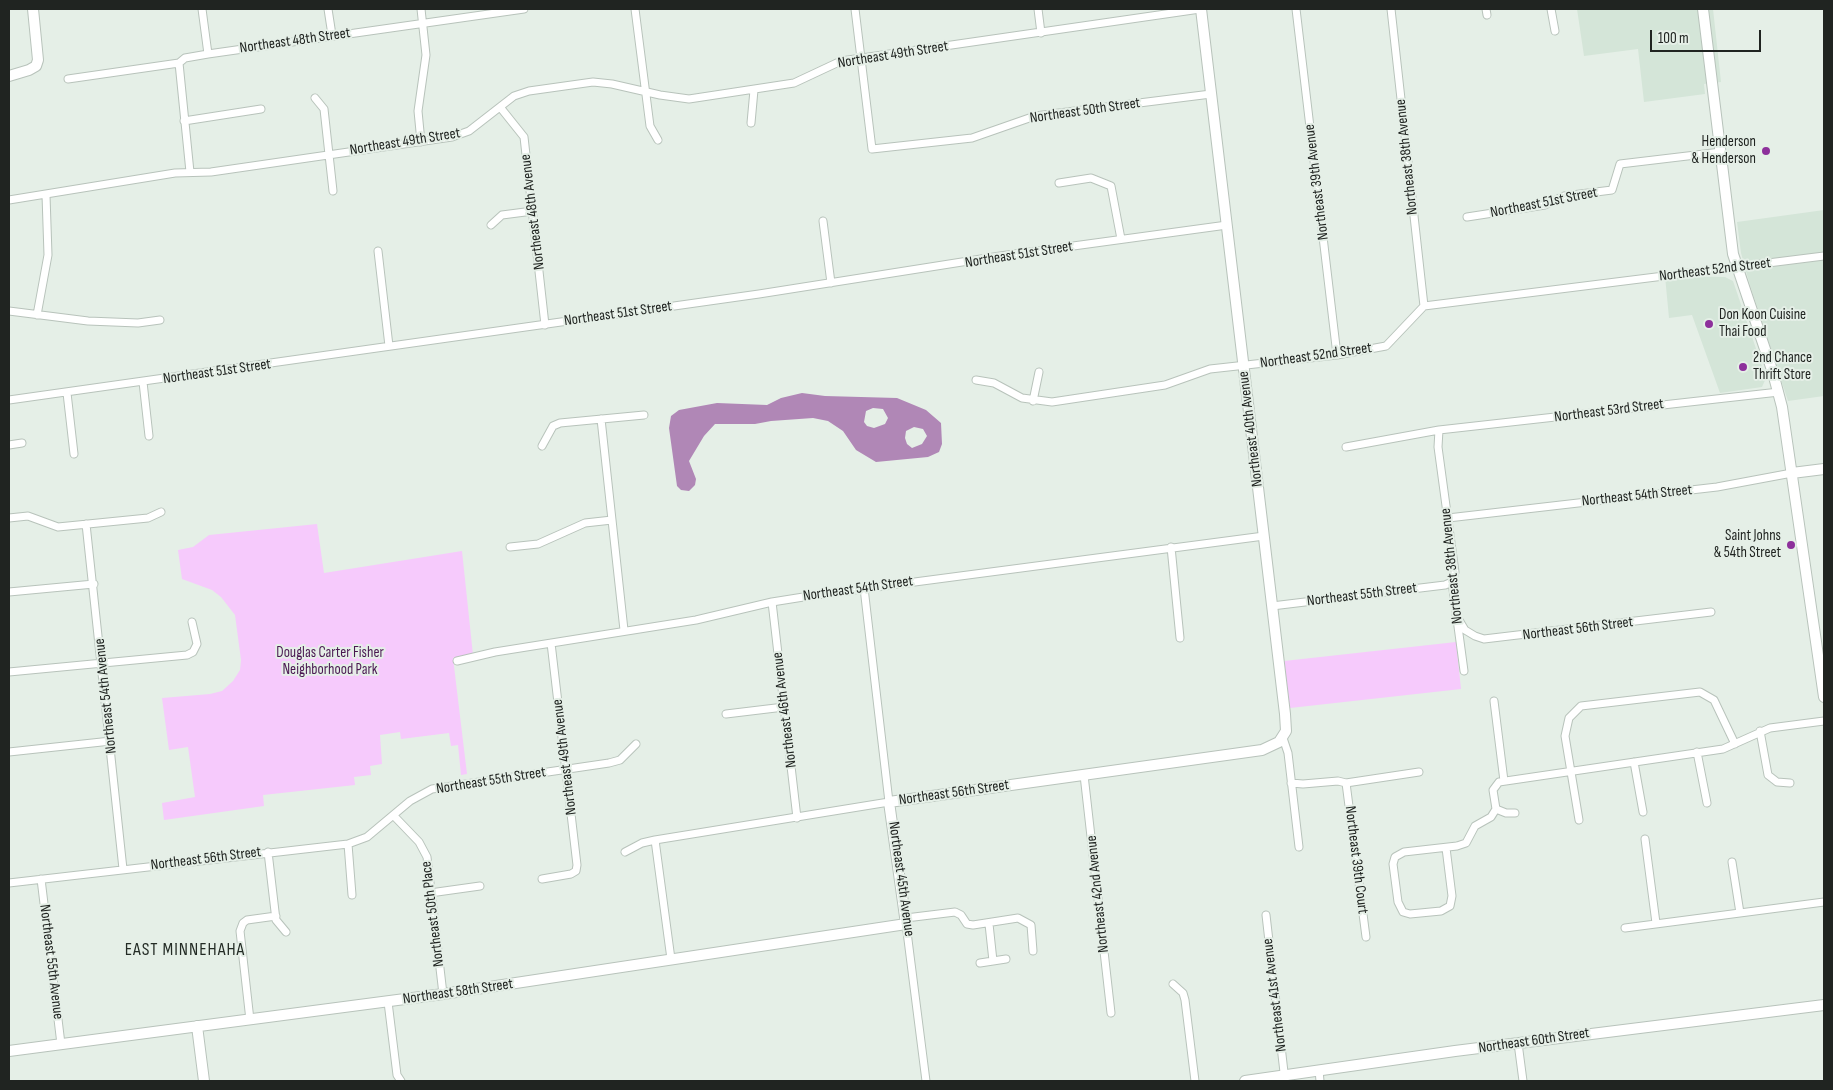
<!DOCTYPE html>
<style>
body{margin:0}
#map{position:relative;width:1833px;height:1090px;overflow:hidden;background:#e5efe7;font-family:"Sofia Sans Condensed",sans-serif}
canvas{display:block}
.frame{position:absolute;inset:0;border:10px solid #202421;pointer-events:none}
.scale{position:absolute;left:1650px;top:30px;width:111px;height:22px;box-sizing:border-box;border:2px solid #202421;border-top:0;padding-left:6px;font-size:15px;line-height:18px;white-space:nowrap;color:#202421;-webkit-text-stroke:4px #e5efe7;paint-order:stroke}
</style>
<div id="map">
<canvas width="1833" height="1090"></canvas>
<div class="frame"></div>
<div class="scale">100 m</div>
</div>
<script>
const ctx = document.querySelector('canvas').getContext('2d');
ctx.lineJoin = 'round';
function paint(path, color) { ctx.fillStyle = color; ctx.fill(path, 'evenodd'); }
const poly = rows => new Path2D(rows.map(r => 'M' + r).join(''));
function trace(path, color, width, dash) { ctx.strokeStyle = color; ctx.lineWidth = width; ctx.lineCap = dash ? 'butt' : 'round'; ctx.setLineDash(dash || []); ctx.stroke(path); }
function write(font, color, halo, rows, align = 'center') {
  ctx.font = font + ' "Sofia Sans Condensed",sans-serif'; ctx.lineWidth = 4; ctx.setLineDash([]); ctx.textBaseline = 'middle'; ctx.strokeStyle = halo; ctx.fillStyle = color; for (const [text, x, y, turn = 0] of rows) {
    ctx.save(); ctx.translate(x, y); ctx.rotate((+turn || 0) * Math.PI / 180); ctx.textAlign = isNaN(turn) ? turn : align; if (halo) ctx.strokeText(text, 0, 0); ctx.fillText(text, 0, 0); ctx.restore();
  }
}
paint(poly([
 [1577,9,1713,9,1721,82,1704,84,1705,94,1644,102,1638,49,1584,56],
 [1824,210,1824,396,1788,401,1749,282,1741,253,1737,222],
 [1665,276,1725,277,1733,281,1766,378,1762,387,1720,393,1692,315,1669,318]
]), '#d4e5d8');
paint(poly([
 [317,524,324,573,462,551,473,655,453,658,467,774,461,775,458,745,451,746,449,733,401,739,400,732,380,735,382,764,370,766,371,775,354,777,355,785,263,795,264,806,164,820,162,803,195,797,188,747,169,750,162,698,210,694,222,691,233,681,240,670,241,660,235,615,221,597,212,590,182,579,178,550,193,547,209,535],
 [1456,642,1461,689,1290,708,1284,661]
]), '#f6cafc');
paint(poly([
 [802,393,825,396,897,398,926,410,941,423,942,444,939,452,928,457,876,462,856,450,843,431,828,421,813,418,771,421,755,424,715,424,704,436,689,461,696,479,695,485,689,491,681,490,677,486,669,428,671,416,679,410,717,403,767,405,781,398],
 [873,408,883,409,888,418,885,424,874,428,867,426,864,422,866,411],
 [914,427,923,429,927,436,922,444,912,448,907,444,905,438,906,431]
]), '#b087b6');
const street = poly([
 [202,9,208,54],
 [328,9,332,35],
 [421,9,426,55,418,111,421,142],
 [635,9,650,126,658,140],
 [855,9,872,149,972,138,1035,116,1211,94],
 [1038,9,1041,33],
 [1296,9,1337,355],
 [1391,9,1424,306],
 [1486,9,1487,15],
 [1551,9,1555,31],
 [179,63,190,172],
 [68,79,179,63,185,58,208,54,524,9],
 [315,98,324,109,333,191],
 [500,107,524,137,545,325],
 [184,121,261,109],
 [751,123,754,90],
 [1059,183,1091,178,1111,186,1121,239],
 [9,200,175,173,211,172,452,137,469,131,514,96,529,91,593,82,612,84,660,95,689,99,794,83,841,61,1200,9],
 [1467,217,1545,205,1564,196,1612,190,1620,164,1721,152],
 [823,221,831,283],
 [491,225,502,215,533,211],
 [378,251,389,346],
 [9,311,88,321,138,323,160,320],
 [37,315,48,255,46,195],
 [976,380,994,383,1022,398,1052,402,1165,385,1210,369,1337,355,1386,346,1424,306,1824,256],
 [143,382,149,436],
 [67,393,74,454],
 [9,400,759,294,1000,256,1227,225],
 [1033,401,1039,372],
 [601,419,624,630],
 [1439,430,1438,447,1455,572,1452,582,1464,671],
 [9,445,22,443],
 [542,446,553,426,560,423,644,415],
 [1346,447,1439,430,1779,392],
 [9,518,28,516,58,527,148,518,161,512],
 [1448,518,1717,487,1792,473],
 [86,524,123,869],
 [510,547,538,544,585,523,612,520],
 [1171,547,1180,638],
 [9,592,94,584],
 [772,602,797,818],
 [1272,606,1445,585,1452,582],
 [1456,615,1465,630,1475,636,1484,639,1711,612],
 [457,661,495,652,696,620,772,602,816,595,1264,536],
 [9,672,187,655,193,652,197,644,192,622],
 [1494,701,1504,781],
 [726,714,784,707],
 [1760,731,1768,775,1777,782,1790,783],
 [1283,738,1288,753,1299,847],
 [9,752,111,741],
 [1697,752,1707,803],
 [1634,762,1643,812],
 [1084,775,1111,1013],
 [1291,783,1303,784,1338,781,1346,783,1419,772],
 [1346,783,1366,937],
 [1496,809,1506,813,1515,813],
 [394,816,419,842,427,857,443,994],
 [1579,820,1565,736,1569,718,1581,706,1700,692,1714,700,1735,744],
 [1645,839,1656,923],
 [655,840,671,959],
 [348,844,352,895],
 [1446,848,1452,896,1450,906,1441,911,1410,914,1403,912,1398,902,1393,864,1395,857,1404,852,1457,846,1466,843,1475,826,1491,817,1496,809,1493,790,1499,782,1723,749,1770,728,1824,721],
 [268,852,276,920,286,932],
 [625,852,642,843,655,840,889,802,864,588],
 [1732,862,1740,913],
 [41,879,61,1044],
 [542,879,571,874,576,871,577,865,551,643],
 [9,883,348,844,367,837,410,801,432,789,609,763,620,760,636,744],
 [430,893,480,886],
 [1266,915,1285,1081],
 [906,918,955,912,961,915,967,924,973,925,1018,918,1031,925,1033,951],
 [906,924,926,1081],
 [989,924,993,961],
 [1625,928,1824,902],
 [980,963,1006,959],
 [1173,984,1183,993,1185,1000,1195,1081],
 [388,1002,397,1075,401,1081],
 [250,1020,240,931,243,923,247,920,276,916],
 [1518,1043,1523,1081],
 [1319,1070,1320,1081]
]);
const secondary = poly([
 [1703,9,1733,254,1773,373,1782,407,1824,697],
 [9,76,29,70,36,66,38,60,33,9],
 [1792,473,1824,469],
 [197,1026,204,1081],
 [9,1051,443,994,906,924,889,802,1262,750,1279,742,1286,731,1285,714,1201,9],
 [1245,1081,1455,1051,1824,1005]
]);
trace(street, '#b8c3bb', 9);
trace(secondary, '#b8c3bb', 12);
trace(street, '#fff', 7);
trace(secondary, '#fff', 10);
for (const [x, y, r, color] of [
 [1766,151,5,"#8d309b"],
 [1709,324,5,"#8d309b"],
 [1743,367,5,"#8d309b"],
 [1791,545,5,"#8d309b"]
]) { const dot = new Path2D(); dot.arc(x, y, r, 0, 2 * Math.PI); ctx.fillStyle = color; ctx.fill(dot); trace(dot, '#e5efe7', 2); }
write('15px', '#202421', '#e5efe7', [
 ["Northeast 48th Street",295,41,-8],
 ["Northeast 49th Street",893,55,-9],
 ["Northeast 50th Street",1085,111,-8],
 ["Northeast 49th Street",405,142,-9],
 ["Northeast 38th Avenue",1407,157,-96],
 ["Northeast 39th Avenue",1317,182,-97],
 ["Northeast 51st Street",1544,203,-11],
 ["Northeast 48th Avenue",533,212,-97],
 ["Northeast 51st Street",1019,255,-9],
 ["Northeast 52nd Street",1715,270,-7],
 ["Northeast 51st Street",618,314,-8],
 ["Northeast 52nd Street",1316,356,-8],
 ["Northeast 51st Street",217,372,-8],
 ["Northeast 53rd Street",1609,411,-7],
 ["Northeast 40th Avenue",1251,429,-97],
 ["Northeast 54th Street",1637,496,-6],
 ["Northeast 38th Avenue",1452,566,-96],
 ["Northeast 54th Street",858,589,-8],
 ["Northeast 55th Street",1362,595,-7],
 ["Northeast 56th Street",1578,629,-7],
 ["Northeast 54th Avenue",106,696,-96],
 ["Northeast 46th Avenue",785,710,-97],
 ["Northeast 49th Avenue",565,757,-97],
 ["Northeast 55th Street",491,781,-9],
 ["Northeast 56th Street",954,793,-8],
 ["Northeast 56th Street",206,859,-7],
 ["Northeast 39th Court",1356,860,83],
 ["Northeast 45th Avenue",901,879,82],
 ["Northeast 42nd Avenue",1098,894,-96],
 ["Northeast 50th Place",433,914,-97],
 ["Northeast 55th Avenue",51,962,83],
 ["Northeast 58th Street",458,992,-8],
 ["Northeast 41st Avenue",1275,995,-97],
 ["Northeast 60th Street",1534,1041,-8]
]);
write('15px', '#202421', '#e5efe7', [
 ["Henderson",1756,142],
 ["& Henderson",1756,159],
 ["Don Koon Cuisine",1719,315,"left"],
 ["Thai Food",1719,332,"left"],
 ["2nd Chance",1753,358,"left"],
 ["Thrift Store",1753,375,"left"],
 ["Saint Johns",1781,536],
 ["& 54th Street",1781,553]
], 'right');
write('15px', '#491751', '#e5efe7', [
 ["Douglas Carter Fisher",330,653],
 ["Neighborhood Park",330,670]
]);
ctx.letterSpacing = '1px';
write('18px', '#232b25', '#e5efe7', [
 ["EAST MINNEHAHA",185,950]
]);
ctx.letterSpacing = '0px';
</script>
